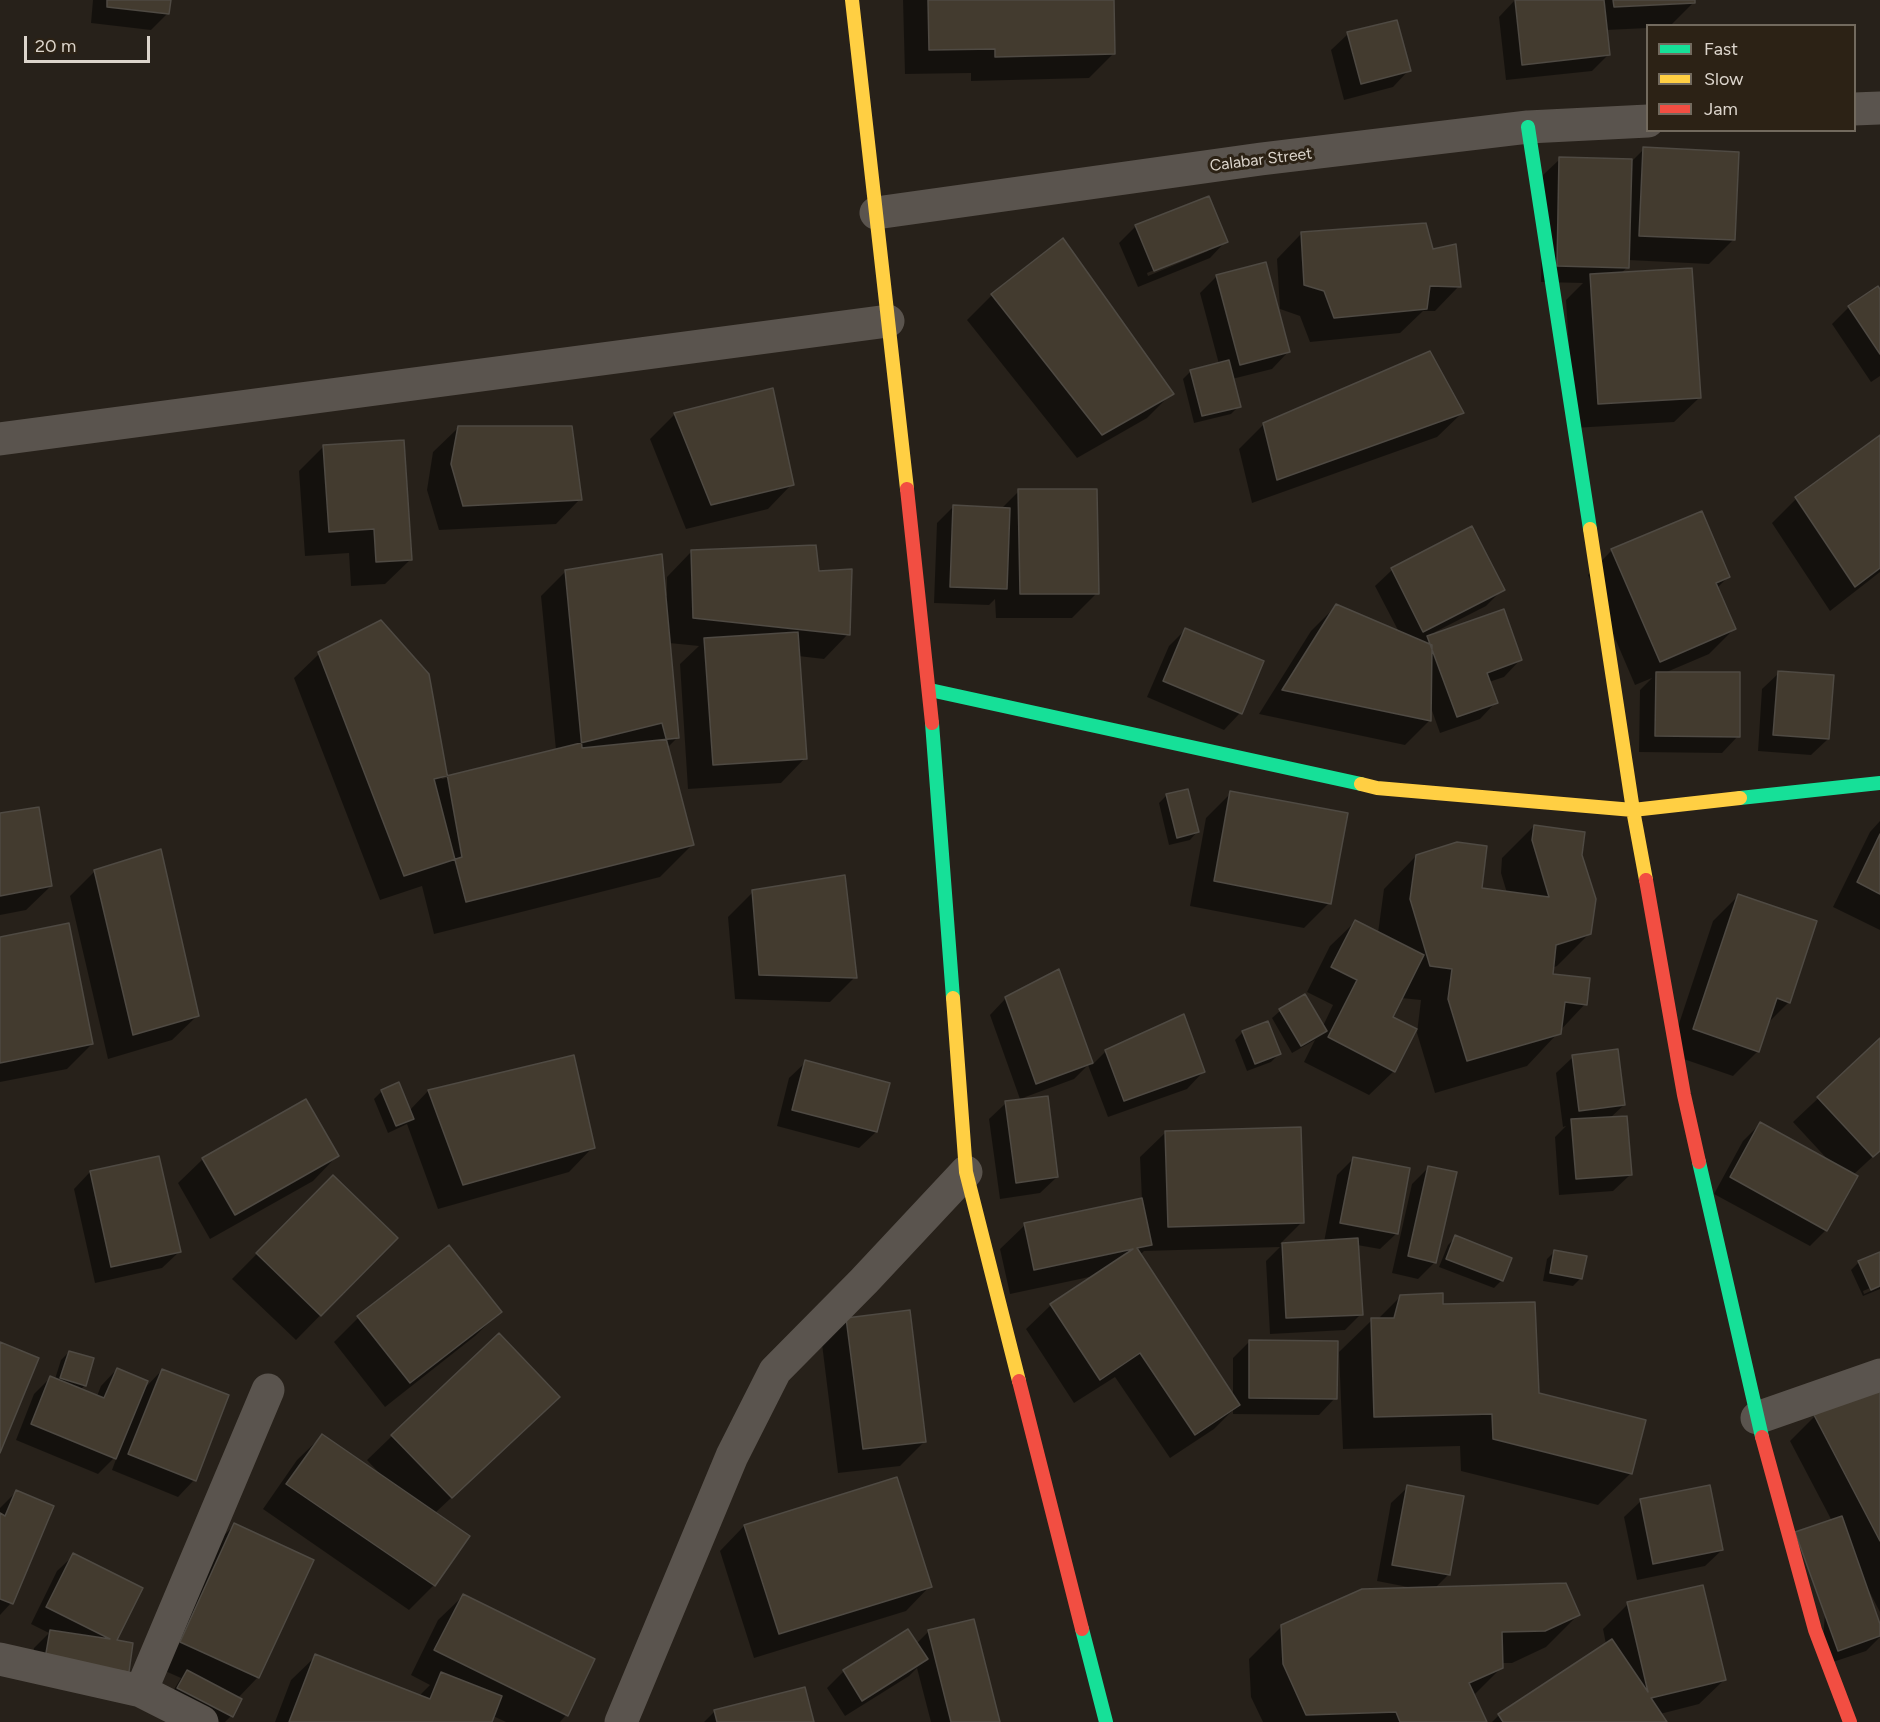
<!DOCTYPE html>
<style>
body{margin:0}
#map{position:relative;width:1880px;height:1722px;overflow:hidden;background:#27211a;font-family:Figtree,sans-serif}
canvas{display:block}
.legend{position:absolute;left:1646px;top:24px;width:210px;height:108px;box-sizing:border-box;background:#2c2215;border:2px solid #726a5e;margin:0;padding:8px 10px;list-style:none;font-size:18px;color:#dcd5cc}
.legend li{display:flex;align-items:center;gap:12px;height:30px}
.legend b{width:30px;border:2px solid #726a5e}
.scale{position:absolute;left:24px;top:36px;width:126px;height:27px;box-sizing:border-box;border:3px solid #dcd5cc;border-top:0;padding-left:8px;font-size:18px;line-height:21px;white-space:nowrap;color:#dcd5cc;-webkit-text-stroke:4px #2c2215;paint-order:stroke}
</style>
<div id="map">
<canvas width="1880" height="1722"></canvas>
<ul class="legend">
<li><b style="height:8px;background:#16e098"></b>Fast</li>
<li><b style="height:8px;background:#ffcf43"></b>Slow</li>
<li><b style="height:8px;background:#f24e42"></b>Jam</li>
</ul>
<div class="scale">20 m</div>
</div>
<script>
const ctx = document.querySelector('canvas').getContext('2d');
ctx.lineJoin = 'round';
function paint(path, color) { ctx.fillStyle = color; ctx.fill(path, 'evenodd'); }
const poly = rows => new Path2D(rows.map(r => 'M' + r).join(''));
function trace(path, color, width, dash) { ctx.strokeStyle = color; ctx.lineWidth = width; ctx.lineCap = dash ? 'butt' : 'round'; ctx.setLineDash(dash || []); ctx.stroke(path); }
function write(font, color, halo, rows, align = 'center') {
  ctx.font = font + ' Figtree,sans-serif'; ctx.lineWidth = 6; ctx.setLineDash([]); ctx.textBaseline = 'middle'; ctx.strokeStyle = halo; ctx.fillStyle = color; for (const [text, x, y, turn = 0] of rows) {
    ctx.save(); ctx.translate(x, y); ctx.rotate((+turn || 0) * Math.PI / 180); ctx.textAlign = isNaN(turn) ? turn : align; if (halo) ctx.strokeText(text, 0, 0); ctx.fillText(text, 0, 0); ctx.restore();
  }
}
paint(poly([
 [93,0,169,0,168,13,151,30,91,23],
 [903,0,1112,0,1114,53,1089,78,971,81,971,73,905,74],
 [1515,0,1694,0,1694,2,1670,26,1648,26,1648,28,1606,30,1608,55,1592,71,1506,80,1499,17],
 [1348,34,1409,70,1393,87,1344,100,1331,50],
 [1644,149,1734,239,1709,264,1628,260,1628,267,1621,273,1699,398,1674,422,1574,428,1566,300,1583,283,1541,282,1543,175,1560,159,1632,161],
 [1136,226,1226,241,1210,258,1138,287,1119,243],
 [1208,248,1208,251,1148,276,1147,273],
 [1301,234,1432,250,1459,286,1435,311,1423,311,1400,333,1310,342,1300,316,1280,309,1277,259],
 [1217,276,1288,352,1272,369,1232,379,1239,406,1231,414,1194,423,1183,379,1191,371,1219,364,1200,293],
 [1877,288,1880,292,1880,376,1871,382,1832,324,1849,307],
 [992,295,1172,393,1147,418,1077,458,967,320],
 [1462,413,1437,437,1252,503,1239,449,1264,424],
 [675,414,792,484,768,509,686,529,650,439],
 [458,428,580,499,556,524,439,530,427,490,433,452],
 [1880,437,1880,572,1830,611,1772,523,1796,499],
 [324,446,410,560,385,584,351,586,349,553,305,556,299,471],
 [1019,491,1097,593,1072,618,996,618,995,599,989,605,934,603,937,523,953,507,1001,509],
 [1471,528,1503,589,1486,606,1435,632,1436,634,1520,660,1504,677,1489,682,1496,702,1480,719,1440,733,1430,705,1430,720,1405,745,1259,714,1311,631,1336,606,1399,632,1375,586,1392,570],
 [1612,550,1728,577,1717,588,1734,629,1709,654,1662,674,1738,736,1722,753,1639,752,1640,690,1652,678,1635,685,1588,575],
 [691,552,818,573,848,634,824,659,798,656,805,758,781,783,688,789,680,664,699,646,669,643,677,738,667,748,692,845,660,877,434,934,422,886,380,900,294,678,319,654,442,779,556,750,541,596,566,571,667,596,667,577],
 [1185,630,1262,662,1240,713,1224,730,1147,697,1169,646],
 [1779,673,1828,739,1811,755,1758,751,1762,689],
 [1231,793,1329,903,1304,928,1190,906,1206,818],
 [1167,795,1197,832,1190,840,1169,845,1159,803],
 [0,815,51,886,26,910,0,915],
 [1880,821,1880,930,1833,907,1870,832],
 [1534,826,1580,855,1589,934,1557,966,1552,968,1551,975,1585,1004,1527,1066,1435,1093,1417,1033,1421,1000,1401,998,1390,1017,1394,1071,1369,1095,1304,1062,1315,1040,1292,1053,1272,1018,1280,1011,1305,996,1323,1026,1333,1005,1307,992,1330,946,1355,922,1378,933,1384,889,1416,856,1480,889,1507,893,1501,873,1502,858],
 [95,871,197,1016,172,1040,108,1059,70,896],
 [753,892,855,977,830,1002,735,999,728,917],
 [1738,896,1789,1002,1767,1024,1758,1051,1733,1076,1669,1054,1713,921],
 [0,939,92,1044,67,1069,0,1082],
 [1058,971,1092,1065,1106,1051,1203,1072,1187,1089,1108,1117,1088,1065,1074,1079,1020,1099,990,1015,1006,998],
 [1243,1032,1279,1054,1271,1062,1247,1071,1235,1040],
 [1880,1040,1880,1150,1853,1175,1826,1230,1810,1246,1714,1194,1743,1141,1760,1124,1830,1162,1793,1122],
 [573,1057,593,1147,569,1172,438,1209,407,1124,388,1133,374,1099,382,1091,409,1111,428,1091],
 [1573,1057,1624,1105,1610,1118,1630,1175,1613,1191,1559,1195,1555,1137,1566,1126,1563,1127,1556,1073],
 [806,1062,888,1084,876,1132,859,1148,777,1126,789,1078],
 [1006,1103,1057,1177,1040,1193,1000,1199,989,1119],
 [1165,1133,1302,1222,1280,1244,1324,1242,1337,1175,1353,1159,1397,1233,1380,1249,1357,1245,1361,1314,1345,1330,1270,1334,1266,1261,1280,1247,1144,1251,1140,1255,1233,1396,1233,1358,1250,1341,1335,1398,1319,1415,1233,1414,1233,1410,1214,1429,1170,1458,1115,1377,1074,1403,1026,1329,1051,1305,1094,1276,1010,1294,1000,1249,1025,1225,1142,1200,1140,1157],
 [337,1156,313,1181,210,1239,178,1183,203,1159],
 [1429,1167,1435,1262,1418,1279,1392,1273,1412,1184],
 [90,1172,179,1252,162,1268,95,1283,74,1189],
 [333,1177,396,1238,296,1340,232,1279],
 [1456,1237,1502,1280,1494,1288,1439,1267,1448,1245],
 [1555,1251,1581,1278,1573,1286,1543,1281,1547,1259],
 [1880,1253,1880,1284,1863,1291,1864,1294,1880,1287,1880,1289,1863,1296,1851,1270,1859,1262],
 [1401,1296,1441,1306,1537,1394,1631,1473,1598,1505,1461,1471,1460,1446,1343,1449,1339,1352,1372,1320,1377,1320],
 [500,1312,475,1336,385,1407,334,1342,358,1318],
 [847,1319,925,1441,900,1466,838,1473,822,1344],
 [69,1352,93,1359,84,1386,80,1390,97,1396,101,1386,117,1369,143,1390,162,1370,194,1480,178,1497,112,1470,118,1454,98,1474,16,1440,34,1394,50,1378,55,1379,61,1360],
 [1880,1383,1880,1612,1869,1591,1867,1592,1880,1628,1880,1637,1866,1651,1821,1666,1832,1521,1790,1441,1815,1416],
 [533,1421,435,1513,434,1585,409,1610,263,1509,297,1460,322,1436,379,1475,380,1474,367,1460,392,1436],
 [896,1479,930,1586,906,1611,754,1658,720,1551,744,1526],
 [1408,1487,1448,1575,1434,1589,1578,1615,1546,1647,1512,1663,1501,1663,1502,1667,1473,1696,1485,1722,1263,1722,1251,1697,1249,1659,1282,1626,1413,1588,1377,1581,1391,1503],
 [16,1492,11,1603,0,1615,0,1508],
 [1641,1501,1722,1550,1705,1566,1637,1580,1624,1517],
 [234,1525,258,1677,238,1698,231,1716,225,1722,220,1722,170,1696,181,1678,156,1667,210,1550],
 [74,1555,115,1641,30,1675,34,1648,49,1633,31,1624,57,1571],
 [463,1596,566,1715,560,1722,506,1722,493,1716,490,1722,275,1722,291,1680,316,1656,419,1696,430,1685,411,1675,438,1620],
 [1628,1604,1724,1680,1699,1704,1660,1714,1665,1722,1492,1722,1499,1715,1606,1644,1603,1629],
 [908,1632,916,1644,928,1632,999,1722,931,1722,917,1668,909,1676,845,1716,827,1688,844,1671],
 [714,1712,813,1722,704,1722]
]), '#0007');
const building = poly([
 [107,0,171,0,169,14,107,7,107,0],
 [928,0,1114,0,1115,54,995,57,995,49,929,50,928,0],
 [1515,0,1604,0,1610,55,1522,65,1515,0],
 [1613,0,1695,0,1695,3,1614,7,1613,0],
 [1397,20,1411,71,1361,84,1347,32,1397,20],
 [1643,147,1739,152,1735,240,1639,236,1643,147],
 [1559,157,1632,159,1629,268,1557,266,1559,157],
 [1209,196,1228,242,1154,271,1135,225,1209,196],
 [1426,223,1433,249,1456,244,1461,287,1430,286,1427,309,1334,318,1324,291,1304,285,1301,232,1426,223],
 [1063,238,1174,394,1102,435,991,294,1063,238],
 [1266,262,1290,352,1240,365,1216,275,1266,262],
 [1692,268,1701,398,1598,404,1590,274,1692,268],
 [1878,286,1880,289,1880,354,1848,306,1878,286],
 [1430,351,1464,413,1277,480,1263,423,1430,351],
 [1229,360,1241,407,1202,416,1190,370,1229,360],
 [773,388,794,485,711,505,674,413,773,388],
 [458,426,572,426,582,500,463,506,451,464,458,426],
 [1880,435,1880,568,1855,587,1795,497,1880,435],
 [404,440,412,560,376,562,374,529,329,532,323,445,404,440],
 [1018,489,1097,489,1099,594,1020,594,1018,489],
 [953,505,1010,508,1007,589,950,587,953,505],
 [1702,511,1730,577,1716,583,1736,629,1660,662,1611,549,1702,511],
 [1472,526,1505,590,1423,632,1391,568,1472,526],
 [816,545,819,571,852,569,850,635,693,618,691,550,816,545],
 [662,554,679,738,582,748,565,570,662,554],
 [1336,604,1432,645,1431,721,1282,690,1336,604],
 [1504,609,1522,660,1487,673,1498,703,1457,717,1427,636,1504,609],
 [381,620,429,674,462,857,404,876,318,652,381,620],
 [1185,628,1264,661,1242,714,1163,681,1185,628],
 [798,632,807,759,713,765,704,638,798,632],
 [1778,671,1834,675,1829,739,1773,735,1778,671],
 [1656,672,1740,672,1740,737,1655,736,1656,672],
 [662,723,694,845,466,902,434,779,662,723],
 [1188,789,1199,832,1177,838,1166,794,1188,789],
 [1230,791,1348,813,1331,904,1214,881,1230,791],
 [39,807,52,886,0,896,0,813,39,807],
 [1534,825,1585,832,1582,855,1596,899,1591,934,1556,945,1553,974,1590,978,1587,1005,1565,1002,1561,1034,1467,1061,1448,999,1452,969,1430,966,1410,899,1416,855,1457,842,1487,846,1482,888,1549,897,1532,840,1534,825],
 [1880,834,1880,894,1857,882,1880,834],
 [161,849,199,1016,133,1035,94,870,161,849],
 [845,875,857,978,759,975,752,890,845,875],
 [1738,894,1817,921,1790,1003,1777,998,1759,1052,1693,1029,1738,894],
 [1355,920,1424,955,1393,1017,1417,1029,1395,1072,1328,1037,1357,980,1331,967,1355,920],
 [69,923,93,1044,0,1063,0,937,69,923],
 [1059,969,1093,1063,1036,1084,1005,997,1059,969],
 [1305,994,1327,1031,1301,1046,1279,1009,1305,994],
 [1184,1014,1205,1072,1124,1101,1105,1050,1184,1014],
 [1268,1021,1281,1054,1255,1064,1242,1031,1268,1021],
 [1880,1038,1880,1151,1873,1157,1817,1097,1880,1038],
 [1618,1049,1625,1105,1579,1111,1572,1055,1618,1049],
 [574,1055,595,1148,463,1185,428,1090,574,1055],
 [805,1060,890,1083,877,1132,792,1110,805,1060],
 [399,1082,414,1119,396,1126,381,1090,399,1082],
 [1048,1096,1058,1177,1016,1183,1005,1101,1048,1096],
 [306,1099,339,1156,235,1215,202,1158,306,1099],
 [1627,1116,1632,1175,1576,1179,1571,1119,1627,1116],
 [1760,1122,1858,1176,1827,1231,1730,1177,1760,1122],
 [1301,1127,1304,1223,1168,1227,1165,1131,1301,1127],
 [159,1156,181,1252,111,1267,90,1171,159,1156],
 [1353,1157,1410,1168,1398,1234,1340,1223,1353,1157],
 [1428,1166,1457,1172,1436,1263,1408,1256,1428,1166],
 [333,1175,398,1238,321,1316,256,1253,333,1175],
 [1142,1198,1152,1245,1137,1248,1240,1405,1195,1435,1140,1353,1100,1380,1050,1304,1133,1249,1034,1270,1024,1223,1142,1198],
 [1455,1235,1512,1258,1503,1281,1446,1259,1455,1235],
 [1358,1238,1363,1315,1286,1318,1282,1243,1358,1238],
 [449,1245,502,1312,410,1383,357,1316,449,1245],
 [1554,1250,1587,1256,1582,1279,1550,1273,1554,1250],
 [1880,1252,1880,1286,1871,1290,1858,1261,1880,1252],
 [1443,1293,1443,1304,1535,1302,1539,1393,1646,1420,1632,1474,1493,1439,1492,1414,1374,1417,1371,1318,1394,1318,1400,1295,1443,1293],
 [910,1310,926,1442,863,1449,846,1318,910,1310],
 [499,1333,560,1397,452,1498,391,1435,499,1333],
 [1249,1340,1338,1341,1337,1399,1249,1398,1249,1340],
 [0,1342,39,1358,0,1453,0,1342],
 [69,1351,94,1358,86,1386,60,1378,69,1351],
 [117,1368,148,1381,116,1459,31,1424,50,1376,104,1398,117,1368],
 [162,1369,229,1395,196,1481,128,1454,162,1369],
 [1880,1381,1880,1541,1814,1415,1880,1381],
 [322,1434,470,1536,435,1586,286,1484,322,1434],
 [897,1477,932,1587,779,1634,744,1525,897,1477],
 [1407,1485,1464,1496,1450,1575,1392,1565,1407,1485],
 [1710,1485,1723,1550,1653,1564,1640,1499,1710,1485],
 [16,1490,54,1506,13,1604,0,1599,0,1513,5,1516,16,1490],
 [1842,1516,1880,1624,1880,1636,1838,1651,1795,1532,1842,1516],
 [234,1523,314,1560,259,1678,180,1642,234,1523],
 [73,1553,143,1588,117,1640,133,1643,129,1672,45,1659,50,1630,110,1639,46,1607,73,1553],
 [1566,1583,1580,1615,1545,1631,1502,1632,1503,1668,1469,1683,1487,1722,1400,1722,1396,1712,1306,1715,1283,1664,1281,1625,1362,1589,1566,1583],
 [1703,1585,1726,1680,1651,1698,1667,1722,1503,1722,1498,1714,1612,1639,1648,1692,1627,1602,1703,1585],
 [463,1594,595,1659,568,1716,434,1650,463,1594],
 [974,1619,1000,1722,951,1722,928,1630,974,1619],
 [908,1629,928,1659,862,1701,843,1670,908,1629],
 [315,1654,430,1699,441,1672,502,1696,492,1722,289,1722,315,1654],
 [187,1670,242,1699,233,1717,177,1688,187,1670],
 [805,1687,814,1722,717,1722,714,1710,805,1687]
]);
paint(building, '#433b2f');
trace(building, '#4f4a43', 1.5);
trace(poly([
 [1854,109,1880,108],
 [876,213,1261,159,1528,127,1648,121],
 [0,439,888,321],
 [1757,1418,1880,1375],
 [0,1659,141,1691,202,1722],
 [141,1691,268,1390],
 [621,1722,732,1456,775,1371,864,1281,966,1172]
]), '#5a544e', 33);
trace(poly([
 [1528,127,1590,529],
 [930,690,1361,784],
 [932,723,953,998],
 [1740,798,1880,783],
 [1699,1162,1762,1437],
 [1082,1629,1106,1722]
]), '#16e098', 14);
trace(poly([
 [852,0,907,489],
 [1590,529,1633,810,1646,880],
 [1361,784,1377,788,1633,810,1740,798],
 [953,998,966,1172,1019,1381]
]), '#ffcf43', 14);
trace(poly([
 [907,489,932,723],
 [1646,880,1684,1095,1699,1162],
 [1019,1381,1082,1629],
 [1762,1437,1815,1630,1850,1722]
]), '#f24e42', 14);
write('16px', '#dcd5cc', '#2c2215', [
 ["Calabar Street",1261,160,-7]
]);
</script>
